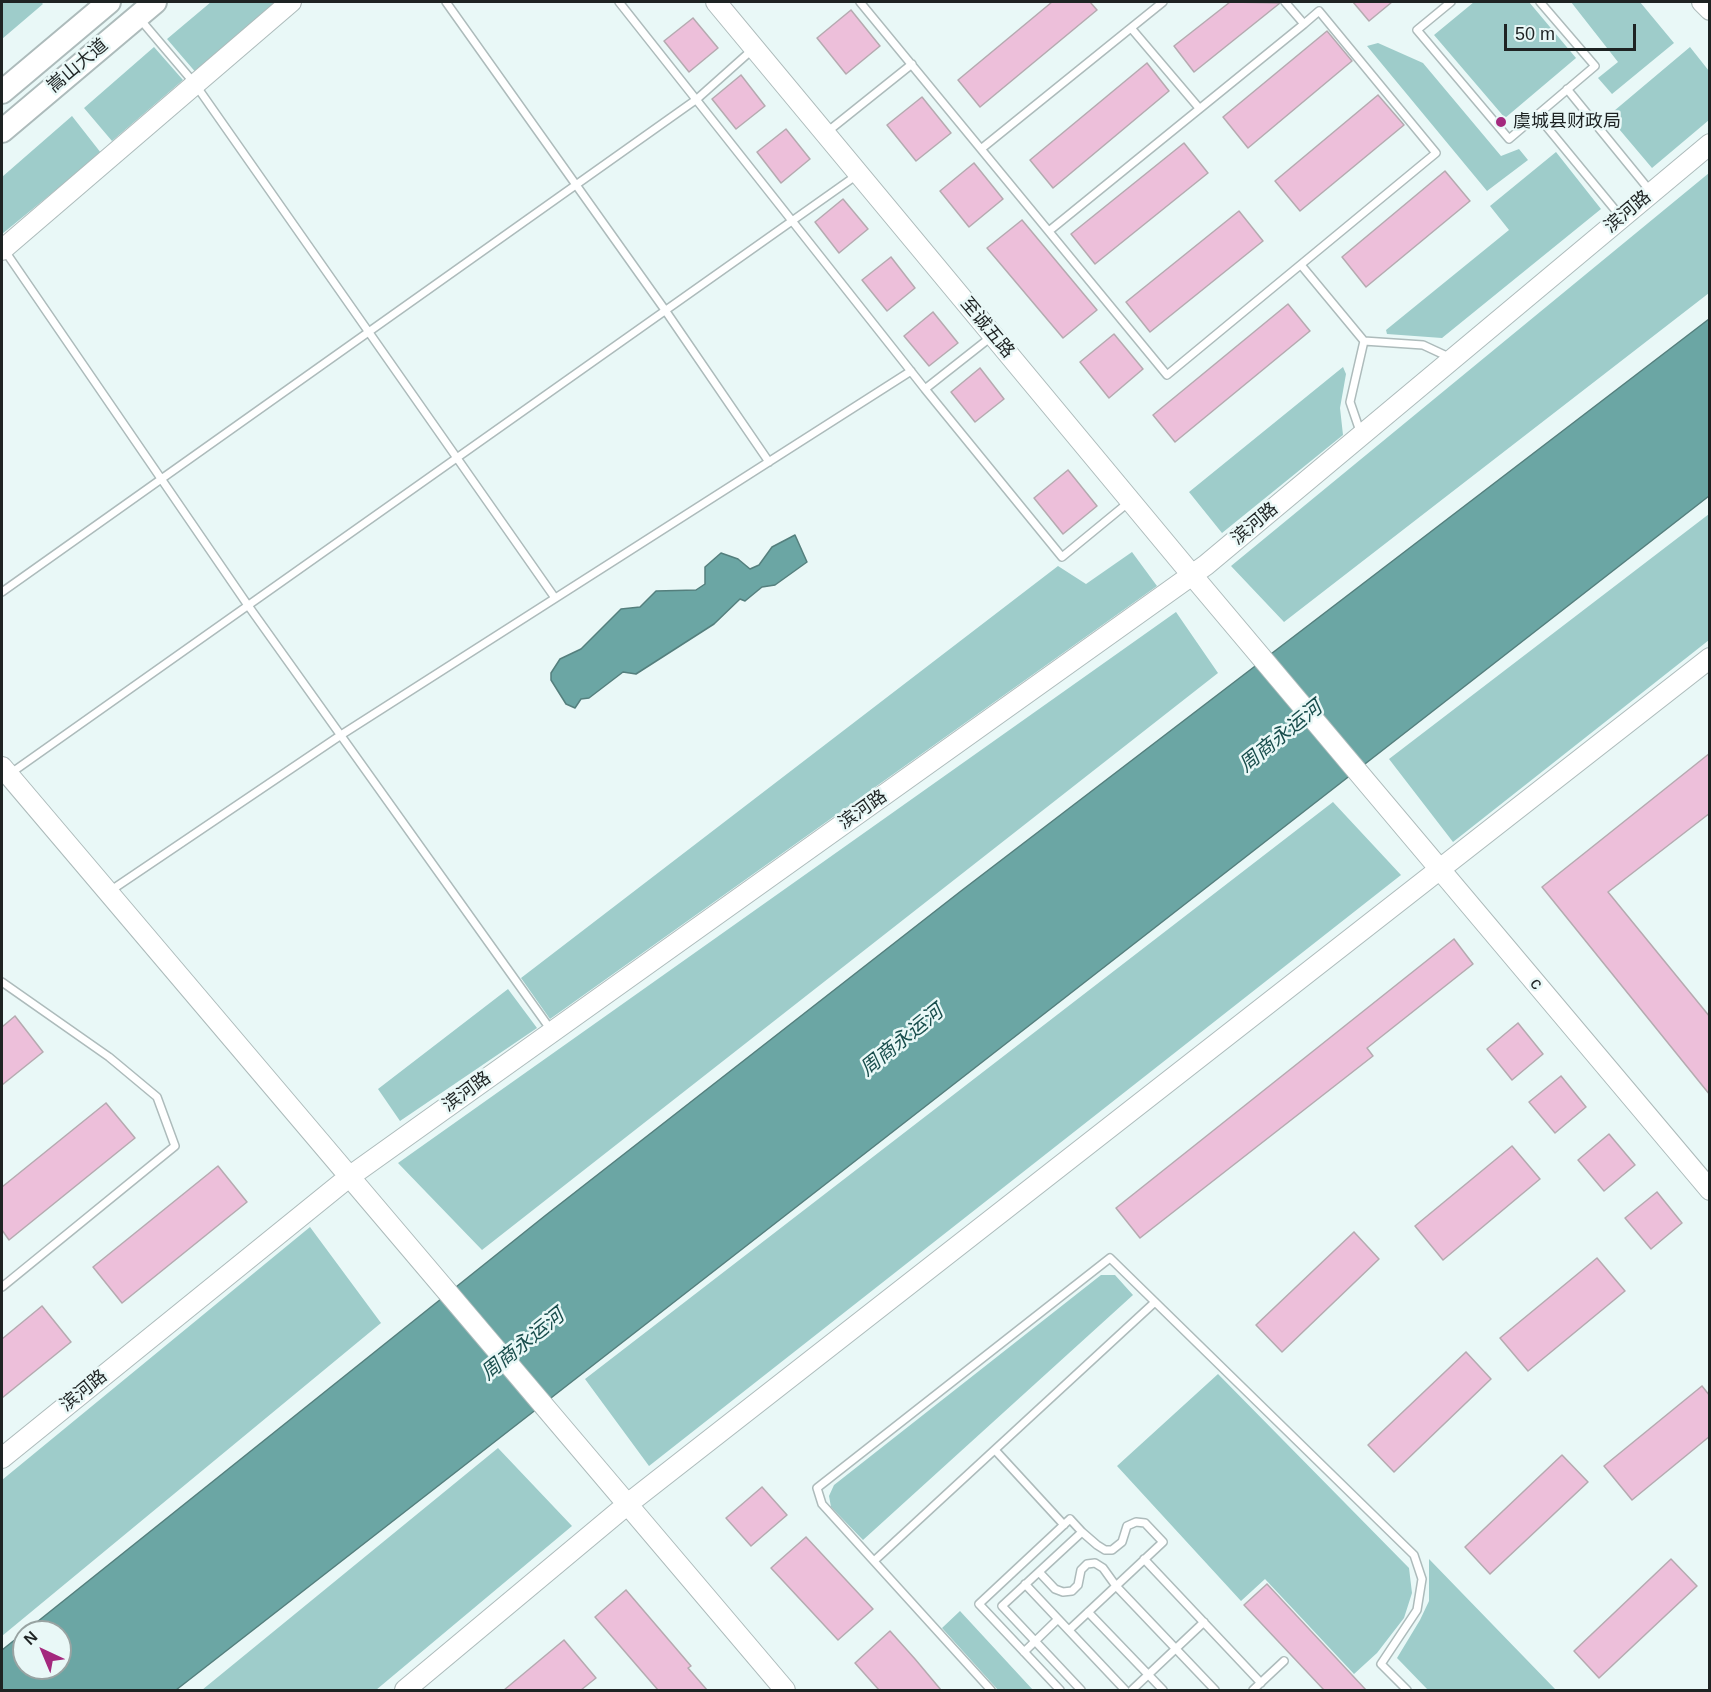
<!DOCTYPE html>
<meta charset="utf-8">
<style>
body{margin:0}
#map{position:relative;width:1711px;height:1692px;overflow:hidden;background:#e9f8f7;font-family:Arial,sans-serif}
canvas{display:block}
.frame{position:absolute;inset:0;border:3px solid #1e2323;pointer-events:none}
.north{position:absolute;left:12px;top:1620px;width:60px;height:60px;box-sizing:border-box;background:#e9f8f7;border:2px solid #98a3a2;border-radius:50%;rotate:316deg;font-size:16px;font-weight:700;line-height:24px;text-align:center;color:#1e2323}
.north::after{content:'';display:block;margin:auto;width:21px;height:27px;background:#a4297e;clip-path:polygon(50% 0,100% 100%,50% 72%,0 100%)}
.scale{position:absolute;left:1504px;top:24px;width:132px;height:27px;box-sizing:border-box;border:3px solid #1e2323;border-top:0;padding-left:8px;font-size:18px;line-height:21px;white-space:nowrap;color:#1e2323;-webkit-text-stroke:4px #e9f8f7;paint-order:stroke}
</style>
<div id="map">
<canvas width="1711" height="1692"></canvas>
<div class="frame"></div>
<div class="north">N</div>
<div class="scale">50 m</div>
</div>
<script>
const ctx = document.querySelector('canvas').getContext('2d');
ctx.lineJoin = 'round';
function paint(path, color) { ctx.fillStyle = color; ctx.fill(path, 'evenodd'); }
const poly = rows => new Path2D(rows.map(r => 'M' + r).join(''));
function trace(path, color, width, dash) { ctx.strokeStyle = color; ctx.lineWidth = width; ctx.lineCap = dash ? 'butt' : 'round'; ctx.setLineDash(dash || []); ctx.stroke(path); }
function write(font, color, halo, rows, align = 'center') {
  ctx.font = font + ' Arial,"Noto Sans SC",sans-serif'; ctx.lineWidth = 5; ctx.setLineDash([]); ctx.textBaseline = 'middle'; ctx.strokeStyle = halo; ctx.fillStyle = color; for (const [text, x, y, turn = 0] of rows) {
    ctx.save(); ctx.translate(x, y); ctx.rotate((+turn || 0) * Math.PI / 180); ctx.textAlign = isNaN(turn) ? turn : align; if (halo) ctx.strokeText(text, 0, 0); ctx.fillText(text, 0, 0); ctx.restore();
  }
}
paint(poly([
 [2,2,41,2,43,4,2,39],
 [211,2,284,2,198,75,167,39],
 [1474,2,1529,2,1576,58,1505,118,1434,35],
 [1571,2,1640,2,1674,43,1612,94,1598,78,1618,62],
 [1378,43,1423,63,1501,156,1519,149,1528,160,1487,191,1367,46],
 [154,47,183,80,112,141,84,108],
 [1690,47,1709,71,1709,120,1652,168,1608,116],
 [72,116,101,153,2,234,2,177],
 [1556,152,1601,209,1442,338,1387,334,1386,330,1509,230,1490,206],
 [1709,173,1709,293,1284,622,1231,566],
 [1343,367,1346,374,1340,408,1343,435,1222,533,1189,492],
 [1709,514,1709,640,1453,842,1389,759],
 [1132,552,1157,586,550,1019,521,978,1058,566,1086,584],
 [1176,612,1218,673,482,1250,398,1163],
 [1333,802,1401,875,649,1466,585,1379],
 [508,989,537,1028,400,1121,378,1089],
 [310,1227,381,1323,2,1636,2,1480],
 [1101,1275,1115,1275,1133,1295,863,1540,831,1507,829,1496,834,1485],
 [1218,1374,1409,1568,1412,1593,1404,1618,1377,1653,1354,1674,1265,1579,1241,1601,1117,1466],
 [498,1448,572,1526,376,1690,202,1690],
 [1429,1559,1556,1690,1428,1690,1397,1658,1420,1620,1429,1601],
 [960,1611,1033,1690,998,1690,942,1628]
]), '#9eccca');
const water = poly([
 [1709,319,1709,496,176,1690,2,1690,2,1650,546,1215,961,891,1709,319],
 [24,1632,60,1632,60,1668,24,1668,24,1632],
 [795,535,807,562,775,585,762,587,745,601,740,599,714,624,636,674,623,672,589,698,581,699,575,708,566,704,551,680,551,673,560,659,581,649,621,609,640,607,656,591,696,590,705,584,705,567,721,553,738,559,750,569,759,565,772,547,795,535]
]);
paint(water, '#6ba6a4');
trace(water, '#547f7d', 1.5);
const building = poly([
 [1052,2,1090,2,1097,10,980,107,958,80,1052,2],
 [1230,2,1280,3,1194,72,1174,46,1230,2],
 [1353,2,1392,2,1369,21,1353,2],
 [851,10,880,46,846,74,817,38,851,10],
 [693,18,718,48,689,72,664,41,693,18],
 [1327,31,1352,61,1248,148,1223,117,1327,31],
 [1147,63,1169,91,1053,188,1030,160,1147,63],
 [741,75,765,106,736,129,712,99,741,75],
 [1378,95,1404,125,1300,211,1275,181,1378,95],
 [922,97,951,133,916,161,887,125,922,97],
 [786,129,810,159,781,183,757,152,786,129],
 [1184,143,1208,173,1095,264,1071,234,1184,143],
 [974,163,1003,199,969,227,940,191,974,163],
 [1445,171,1470,201,1366,287,1342,257,1445,171],
 [843,199,868,229,839,253,815,222,843,199],
 [1239,211,1263,241,1150,332,1126,302,1239,211],
 [1022,220,1097,310,1063,338,987,248,1022,220],
 [891,257,915,288,887,311,862,280,891,257],
 [1288,304,1310,331,1175,442,1153,415,1288,304],
 [933,312,958,343,929,366,904,336,933,312],
 [1114,334,1143,369,1109,398,1080,362,1114,334],
 [980,368,1004,399,975,422,951,392,980,368],
 [1068,470,1097,506,1063,534,1034,498,1068,470],
 [1710,753,1710,813,1608,892,1710,1017,1710,1095,1542,887,1710,753],
 [1454,939,1473,964,1367,1048,1373,1056,1140,1238,1116,1208,1454,939],
 [15,1016,43,1052,2,1085,2,1027,15,1016],
 [1518,1023,1543,1054,1512,1080,1487,1049,1518,1023],
 [1561,1076,1586,1107,1555,1133,1529,1102,1561,1076],
 [106,1103,135,1138,9,1240,2,1230,2,1187,106,1103],
 [1609,1134,1635,1165,1604,1191,1578,1160,1609,1134],
 [1512,1146,1540,1179,1443,1260,1415,1226,1512,1146],
 [218,1166,247,1202,122,1303,93,1267,218,1166],
 [1657,1192,1682,1223,1651,1249,1625,1218,1657,1192],
 [1354,1232,1379,1259,1282,1352,1256,1325,1354,1232],
 [1597,1258,1625,1291,1528,1371,1500,1338,1597,1258],
 [42,1306,71,1342,2,1398,2,1339,42,1306],
 [1466,1352,1491,1379,1394,1472,1368,1445,1466,1352],
 [1702,1386,1710,1396,1710,1436,1632,1500,1604,1466,1702,1386],
 [1562,1455,1588,1482,1490,1574,1465,1547,1562,1455],
 [762,1487,787,1515,751,1546,726,1518,762,1487],
 [806,1537,873,1609,838,1640,771,1568,806,1537],
 [1671,1559,1697,1586,1599,1678,1574,1651,1671,1559],
 [1267,1584,1366,1690,1324,1690,1244,1605,1267,1584],
 [626,1590,691,1666,688,1668,707,1690,658,1690,595,1617,626,1590],
 [890,1631,915,1659,941,1690,879,1690,855,1663,890,1631],
 [564,1640,596,1678,581,1690,504,1690,564,1640]
]);
paint(building, '#edbfda');
trace(building, '#b5aab0', 1.5);
const lane = poly([
 [446,2,665,310,769,462],
 [619,2,925,389,991,337],
 [860,2,1167,375,1436,153,1319,11,1304,24,1285,2],
 [1451,2,1417,30,1509,139,1595,66,1540,2],
 [139,18,195,84,555,598],
 [1131,28,1199,108],
 [1567,89,1651,192],
 [1537,115,1621,217],
 [827,132,912,64],
 [981,149,1163,2],
 [1049,231,1304,24],
 [5,251,247,604,551,1030],
 [1301,265,1364,341,1350,402,1361,434],
 [1364,341,1423,345,1451,358],
 [925,389,1062,557,1129,502],
 [2,592,697,99,753,49],
 [11,773,857,175],
 [110,891,341,735,911,371],
 [2,982,109,1057,157,1097,175,1146,2,1287],
 [995,1450,1064,1525],
 [1144,1559,1261,1683],
 [874,1561,1155,1302],
 [1039,1572,1055,1589,1063,1592,1072,1591,1078,1585,1081,1570,1087,1564,1095,1563,1103,1568,1116,1586,1215,1690],
 [1025,1584,1125,1690],
 [1088,1612,1163,1690],
 [1069,1630,1163,1542,1145,1523,1136,1522,1127,1526,1122,1542,1112,1550,1105,1550,1097,1545,1082,1532],
 [1024,1652,1058,1619],
 [991,1690,822,1504,817,1488,1110,1258,1414,1555,1422,1579,1417,1610,1381,1664,1407,1690],
 [1060,1690,979,1604,1070,1519,1082,1532,1002,1606,1081,1690],
 [1132,1690,1204,1622],
 [1253,1690,1284,1661]
]);
const secondary = poly([
 [716,2,1192,575,1710,1190],
 [1702,2,1710,10],
 [2,250,291,2],
 [2,767,785,1690],
 [2,1458,349,1177,1206,565,1710,144],
 [405,1690,629,1503,1710,658]
]);
const primary = poly([
 [2,92,109,2],
 [2,131,155,2]
]);
trace(lane, '#adbbbb', 10);
trace(secondary, '#adbbbb', 22);
trace(primary, '#adbbbb', 26);
trace(lane, '#fff', 7);
trace(secondary, '#fff', 20);
trace(primary, '#fff', 22);
for (const [x, y, r, color] of [
 [1501,122,6,"#a4297e"]
]) { const dot = new Path2D(); dot.arc(x, y, r, 0, 2 * Math.PI); ctx.fillStyle = color; ctx.fill(dot); trace(dot, '#e9f8f7', 2); }
write('18px', '#1e2323', '#e9f8f7', [
 ["嵩山大道",78,66,-40],
 ["滨河路",1628,212,-40],
 ["至诚五路",987,328,50],
 ["滨河路",1255,524,-40],
 ["滨河路",863,810,-35],
 ["c",1536,984,50],
 ["滨河路",467,1092,-36],
 ["滨河路",84,1391,-39]
]);
write('18px', '#1e2323', '#e9f8f7', [
 ["虞城县财政局",1513,122]
], 'left');
write('italic 20px', '#184d4c', '#e9f8f7', [
 ["周商永运河",1281,737,-39],
 ["周商永运河",902,1041,-39],
 ["周商永运河",523,1345,-39]
]);
</script>
